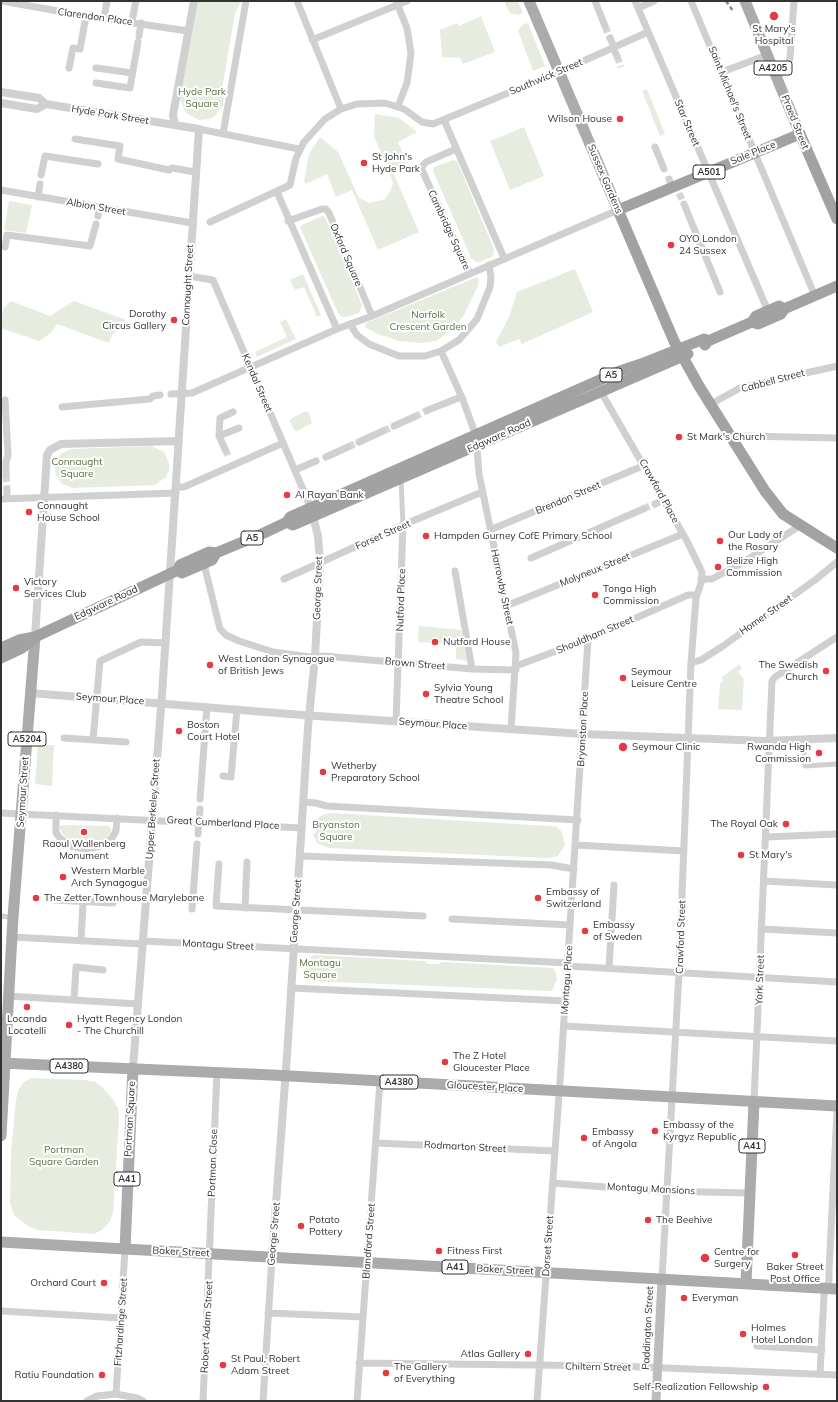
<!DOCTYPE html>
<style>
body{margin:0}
#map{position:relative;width:838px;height:1402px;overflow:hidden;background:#fff;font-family:Mulish,sans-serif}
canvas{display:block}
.frame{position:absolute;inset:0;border:2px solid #333;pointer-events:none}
</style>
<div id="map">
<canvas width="838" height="1402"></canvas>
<div class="frame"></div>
</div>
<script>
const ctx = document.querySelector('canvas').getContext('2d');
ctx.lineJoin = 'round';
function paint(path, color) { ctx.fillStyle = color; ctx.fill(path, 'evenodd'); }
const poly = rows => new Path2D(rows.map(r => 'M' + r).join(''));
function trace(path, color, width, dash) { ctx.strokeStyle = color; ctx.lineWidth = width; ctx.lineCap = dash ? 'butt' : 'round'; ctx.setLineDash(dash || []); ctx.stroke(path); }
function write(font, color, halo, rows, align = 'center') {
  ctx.font = font + ' Mulish,sans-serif'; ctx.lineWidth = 4; ctx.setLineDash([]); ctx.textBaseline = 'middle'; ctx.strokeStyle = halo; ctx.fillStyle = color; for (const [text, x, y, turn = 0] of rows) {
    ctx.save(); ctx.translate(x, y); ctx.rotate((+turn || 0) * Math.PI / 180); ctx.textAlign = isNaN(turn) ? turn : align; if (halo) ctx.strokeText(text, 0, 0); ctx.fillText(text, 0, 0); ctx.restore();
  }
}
paint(poly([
 [198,1,241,1,235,13,222,90,224,98,223,105,215,116,210,119,199,120,186,113,180,99],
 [504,1,518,1,523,13,518,15,510,13],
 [481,16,495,52,463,64,460,58,442,57,440,30,457,23,459,26],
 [528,23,545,66,533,71,518,31,522,25],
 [647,89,665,134,660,136,642,91],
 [375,114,399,118,417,132,398,142,407,163,392,170,419,232,378,250,352,190,336,197,327,174,306,184,304,181,309,154,320,137,338,152,359,198,370,203,385,199,391,190,393,182,374,136],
 [524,127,544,176,510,190,490,141],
 [453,160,457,161,494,249,493,256,480,262,475,261,471,258,433,171,434,167],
 [9,201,32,205,26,233,4,230],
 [322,216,325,217,362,305,359,313,347,317,342,317,338,313,300,227,302,225],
 [575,269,593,312,522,344,519,339,499,347,496,342,509,317,517,292],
 [303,274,321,315,317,317,304,287,295,290,290,280],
 [477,277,479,280,478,286,464,315,452,330,436,341,422,343,399,341,378,334,365,327,366,323],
 [11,301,50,316,74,301,126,320,112,335,109,343,57,324,51,333,39,341,1,328,1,318,4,308],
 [286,319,296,339,257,357,255,352,287,337,280,322],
 [306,411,309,413,312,423,297,431,294,430,290,421,292,418],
 [151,446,164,452,169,463,169,470,166,477,155,485,73,488,62,484,56,475,55,468,57,460,60,454,71,449],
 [419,626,461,630,467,661,456,659,456,647,439,643,418,642],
 [739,664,742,668,738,672,744,679,742,710,718,709,720,683,724,681,721,678],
 [38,744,54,745,52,786,35,784],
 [331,813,550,826,557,827,562,832,565,845,558,856,548,858,329,848,317,843,313,834,316,832,317,826,314,824,317,819,322,815],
 [63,825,107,826,111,828,111,832,106,838,98,842,90,844,79,843,68,839,63,834,59,827],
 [313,955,425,961,427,964,439,964,442,962,553,968,555,971,557,979,552,991,311,981,308,979,305,971,308,961],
 [32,1078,85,1080,95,1082,102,1087,112,1098,118,1108,119,1118,113,1213,110,1221,102,1230,94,1234,37,1230,28,1226,14,1215,10,1203,11,1152,16,1100,18,1090,25,1081]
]), '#e6ecdf');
trace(poly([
 [605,26,610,38],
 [617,56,621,67],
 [679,193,684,204],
 [414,417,428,410],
 [383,431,394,426],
 [348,447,359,442],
 [225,449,229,458],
 [6,475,7,489],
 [643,509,655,504]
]), '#d6d6d6', 7, [7, 3.5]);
trace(poly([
 [401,479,403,525],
 [803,739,805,766,837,764],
 [1,916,9,917]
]), '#d0d0d0', 5);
trace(poly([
 [2,1,86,16,188,31],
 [297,1,341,109],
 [396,1,407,28,411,53,407,83,398,106],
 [595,1,605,26],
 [635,1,768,311],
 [691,1,815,296],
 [638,8,654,1],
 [104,18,107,1],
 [132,21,136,1],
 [139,36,141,23],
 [610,38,614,47],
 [312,40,407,1],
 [613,48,617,56],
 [69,68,73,48,80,49,86,16],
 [96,68,132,73],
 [722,72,767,55],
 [777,77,787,69,790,58,794,1],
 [96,83,130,88,138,42],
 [444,120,504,258],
 [199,129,299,149],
 [223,134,246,1],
 [75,139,120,146,118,159,169,170,172,168,195,172],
 [655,147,664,169],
 [456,149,426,162,421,168,470,274],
 [41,175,45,156,98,164],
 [669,179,672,187],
 [1,190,192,223],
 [277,192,337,329],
 [38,197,40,184],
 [684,204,720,292],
 [98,216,99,208],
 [288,221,322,209,326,209,329,213,372,316],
 [210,222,290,185,296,158,304,142,325,119,341,109,357,104,385,103,404,109,422,122,433,124,559,72,648,32],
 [5,247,7,235,90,246,96,224],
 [188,276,213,280,311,508],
 [350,324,357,335,369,344,399,356,425,356,441,351,459,340,477,319,490,287,491,277,489,265],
 [441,351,463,400,476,436,479,474,516,653,511,729],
 [601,392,687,541,702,572,701,583,696,598,691,663,679,973,662,1279],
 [171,394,192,393,337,329,372,316,618,210],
 [5,400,8,455,6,462,6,475],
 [711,404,740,388,837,366],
 [62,407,150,399,153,396,160,395],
 [428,410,461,397],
 [394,426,414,417],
 [219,436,239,428],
 [359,442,383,431],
 [734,442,745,436,837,438],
 [225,449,219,436,220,418,233,412],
 [326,457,348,447],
 [295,470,316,461],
 [176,487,184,487,283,443],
 [7,489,7,498],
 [1,499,176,493],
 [655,504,664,500],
 [490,530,645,465],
 [531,558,643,509],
 [204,564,220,629,226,635,239,641,273,652,310,657,324,656,472,669,516,670],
 [455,571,472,669],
 [284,579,403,525,482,492],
 [701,579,712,579,742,563,801,525],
 [506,606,683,534],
 [691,663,701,660,723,646,815,580,837,562],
 [516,666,588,639,688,595,697,595],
 [396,721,403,525],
 [64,738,126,742],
 [93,740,100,661,141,642,166,643],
 [223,776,231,777,237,709],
 [200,799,207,707],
 [304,802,316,803,327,806,578,820],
 [1,813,302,828],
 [56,815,56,833,60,838,71,846,85,849,101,846,112,838,116,831,117,818],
 [198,834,200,809],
 [766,837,837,834],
 [576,845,684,851],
 [300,856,551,865,574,869],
 [219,864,216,906,423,916],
 [764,881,837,885],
 [54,900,113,903],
 [245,908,247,862],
 [192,909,197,844],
 [452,919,570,925],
 [762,929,837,933],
 [12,937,142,944],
 [81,941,83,902],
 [143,941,568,963],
 [568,966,837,982],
 [609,968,614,885],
 [291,988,566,1001],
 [8,996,138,1004],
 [74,1000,76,967,103,970],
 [564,1026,837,1041],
 [754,1102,772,681,775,677,837,637],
 [376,1143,555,1151],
 [553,1183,658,1191,750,1193],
 [1,1311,121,1318],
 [268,1313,363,1317],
 [757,1346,822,1350],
 [359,1363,617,1366,837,1375],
 [820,1374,824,1295,829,1281,829,1271,837,1111],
 [116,1394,125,1249],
 [87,1401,97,1396,116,1394,137,1398,143,1401],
 [203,1401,217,1072],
 [263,1401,272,1257],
 [357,1401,380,1081],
 [537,1401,561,1067,588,639]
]), '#d0d0d0', 7);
trace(poly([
 [1,92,39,98,46,104,199,129,162,695,133,1068],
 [1,103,37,109,46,104],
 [175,125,173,115,194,1],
 [35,637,47,455,50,450,61,444,179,441],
 [30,693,302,715,583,734,765,741,837,738],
 [272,1257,287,1056,308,727,315,657,320,563,318,536,312,513]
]), '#d0d0d0', 8);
trace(poly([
 [656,1401,662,1279]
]), '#bdbdbd', 9);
trace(poly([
 [529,1,618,210],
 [745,1,800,134],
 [1,1063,272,1075,837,1106],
 [1,1136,13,917,35,637],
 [1,1242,837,1289],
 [125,1249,133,1068],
 [746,1283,754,1102]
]), '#ababab', 11);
trace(poly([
 [837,219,800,134,618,210,674,341,699,386,765,491,783,514,837,548],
 [752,322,758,324,781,314,784,309,837,286],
 [705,345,708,341,752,322,756,316,779,306,784,309],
 [287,522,293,525,688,354],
 [178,570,182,573,212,560,216,553],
 [1,648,19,640,35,637,178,570,180,565,209,552,216,553,264,533,287,522,290,517,620,371,641,364,704,339,708,341],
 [1,658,22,648,33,639]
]), '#a2a2a2', 11);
trace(poly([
 [726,1,733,11]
]), '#888', 2.5, [4, 3]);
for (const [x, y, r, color] of [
 [774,16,5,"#e63946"],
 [620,119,4,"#e63946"],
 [364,163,4,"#e63946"],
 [671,245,4,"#e63946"],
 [174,320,4,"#e63946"],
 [679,437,4,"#e63946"],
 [287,495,4,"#e63946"],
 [29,512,4,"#e63946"],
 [426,536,4,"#e63946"],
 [720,541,4,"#e63946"],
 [718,567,4,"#e63946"],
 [16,588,4,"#e63946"],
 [595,595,4,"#e63946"],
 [435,642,4,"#e63946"],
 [210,665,4,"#e63946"],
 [826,671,4,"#e63946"],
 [623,678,4,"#e63946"],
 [426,694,4,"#e63946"],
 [179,731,4,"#e63946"],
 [623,747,5,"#e63946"],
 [819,753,4,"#e63946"],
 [323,772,4,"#e63946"],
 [786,824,4,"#e63946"],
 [84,832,4,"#e63946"],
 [741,855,4,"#e63946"],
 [63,877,4,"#e63946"],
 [36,898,4,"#e63946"],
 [538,898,4,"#e63946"],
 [585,931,4,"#e63946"],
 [27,1007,4,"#e63946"],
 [69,1025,4,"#e63946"],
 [445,1062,4,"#e63946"],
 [655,1131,4,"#e63946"],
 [584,1138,4,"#e63946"],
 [648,1220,4,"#e63946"],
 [301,1226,4,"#e63946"],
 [439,1251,4,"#e63946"],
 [795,1255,4,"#e63946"],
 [705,1258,5,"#e63946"],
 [104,1283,4,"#e63946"],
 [684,1298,4,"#e63946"],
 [743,1334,4,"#e63946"],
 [528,1354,4,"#e63946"],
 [223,1365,4,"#e63946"],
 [386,1373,4,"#e63946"],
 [102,1375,4,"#e63946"],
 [766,1387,4,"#e63946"]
]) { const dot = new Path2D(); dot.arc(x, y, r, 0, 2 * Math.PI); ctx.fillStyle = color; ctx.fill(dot); trace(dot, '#fff', 1.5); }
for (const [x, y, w] of [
 [773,68,38],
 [709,172,32],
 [611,375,22],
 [252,538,22],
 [27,739,38],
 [69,1066,38],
 [399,1082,38],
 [752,1146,26],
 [127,1179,26],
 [455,1267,26]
]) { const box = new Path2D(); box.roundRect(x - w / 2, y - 7, w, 14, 3); ctx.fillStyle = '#fff'; ctx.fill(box); trace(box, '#333', 1); }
write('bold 9px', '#333', null, [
 ["A4205",773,68],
 ["A501",709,172],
 ["A5",611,375],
 ["A5",252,538],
 ["A5204",27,739],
 ["A4380",69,1066],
 ["A4380",399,1082],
 ["A41",752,1146],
 ["A41",127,1179],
 ["A41",455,1267]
]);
write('10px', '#333', '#fff', [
 ["Clarendon Place",95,17,8],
 ["Southwick Street",546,77,-23],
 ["Saint Michael's Street",730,93,68],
 ["Hyde Park Street",110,115,9],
 ["Praed Street",795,122,68],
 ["Star Street",687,123,67],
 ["Sale Place",753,153,-22],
 ["Sussex Gardens",605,179,67],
 ["Albion Street",96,207,10],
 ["Cambridge Square",449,230,65],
 ["Oxford Square",346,255,67],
 ["Connaught Street",188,285,-87],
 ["Cabbell Street",773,381,-15],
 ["Kendal Street",257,383,67],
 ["Edgware Road",499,436,-24],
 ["Crawford Place",659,491,61],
 ["Brendon Street",568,498,-23],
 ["Forset Street",383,535,-24],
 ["Molyneux Street",595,570,-22],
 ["Harrowby Street",502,587,78],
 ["George Street",318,588,-88],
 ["Nutford Place",401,600,-88],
 ["Edgware Road",106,603,-25],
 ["Homer Street",766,615,-35],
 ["Shouldham Street",595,635,-23],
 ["Brown Street",415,664,5],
 ["Seymour Place",110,699,4],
 ["Seymour Place",433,724,4],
 ["Bryanston Place",583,729,-87],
 ["Seymour Street",23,792,-86],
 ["Upper Berkeley Street",153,809,-86],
 ["Great Cumberland Place",223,823,3],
 ["George Street",296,911,-86],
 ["Crawford Street",681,937,-88],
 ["Montagu Street",218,945,3],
 ["Montagu Place",567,980,-86],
 ["York Street",760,980,-88],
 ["Gloucester Place",485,1087,3],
 ["Portman Square",130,1119,-87],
 ["Rodmarton Street",465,1147,3],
 ["Portman Close",213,1163,-88],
 ["Montagu Mansions",651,1189,3],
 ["George Street",274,1234,-85],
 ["Blandford Street",369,1241,-86],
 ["Dorset Street",548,1246,-86],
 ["Baker Street",181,1252,3],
 ["Baker Street",505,1270,3],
 ["Fitzhardinge Street",121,1322,-86],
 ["Robert Adam Street",207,1327,-87],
 ["Paddington Street",648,1328,-87],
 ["Chiltern Street",598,1367,1]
]);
write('10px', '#333', '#fff', [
 ["St Mary's",774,29,"center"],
 ["Hospital",774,41,"center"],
 ["Wilson House",612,119,"right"],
 ["St John's",372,157],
 ["Hyde Park",372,169],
 ["OYO London",679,239],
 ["24 Sussex",679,251],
 ["Dorothy",166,314,"right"],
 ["Circus Gallery",166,326,"right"],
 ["St Mark's Church",687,437],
 ["Al Rayan Bank",295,495],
 ["Connaught",37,506],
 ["House School",37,518],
 ["Our Lady of",728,535],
 ["the Rosary",728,547],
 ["Hampden Gurney CofE Primary School",434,536],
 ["Belize High",726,561],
 ["Commission",726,573],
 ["Victory",24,582],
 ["Services Club",24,594],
 ["Tonga High",603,589],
 ["Commission",603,601],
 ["Nutford House",443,642],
 ["West London Synagogue",218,659],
 ["of British Jews",218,671],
 ["The Swedish",818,665,"right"],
 ["Church",818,677,"right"],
 ["Seymour",631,672],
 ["Leisure Centre",631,684],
 ["Sylvia Young",434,688],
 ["Theatre School",434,700],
 ["Boston",187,725],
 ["Court Hotel",187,737],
 ["Seymour Clinic",632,747],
 ["Rwanda High",811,747,"right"],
 ["Commission",811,759,"right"],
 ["Wetherby",331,766],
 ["Preparatory School",331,778],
 ["The Royal Oak",778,824,"right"],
 ["Raoul Wallenberg",84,844,"center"],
 ["Monument",84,856,"center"],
 ["St Mary's",749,855],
 ["Western Marble",71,871],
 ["Arch Synagogue",71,883],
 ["Embassy of",546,892],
 ["Switzerland",546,904],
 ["The Zetter Townhouse Marylebone",44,898],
 ["Embassy",593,925],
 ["of Sweden",593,937],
 ["Locanda",27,1019,"center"],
 ["Locatelli",27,1031,"center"],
 ["Hyatt Regency London",77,1019],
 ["- The Churchill",77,1031],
 ["The Z Hotel",453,1056],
 ["Gloucester Place",453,1068],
 ["Embassy of the",663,1125],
 ["Kyrgyz Republic",663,1137],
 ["Embassy",592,1132],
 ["of Angola",592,1144],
 ["Potato",309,1220],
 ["Pottery",309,1232],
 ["The Beehive",656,1220],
 ["Fitness First",447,1251],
 ["Centre for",714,1252],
 ["Surgery",714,1264],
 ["Baker Street",795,1267,"center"],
 ["Post Office",795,1279,"center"],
 ["Orchard Court",96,1283,"right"],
 ["Everyman",692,1298],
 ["Holmes",751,1328],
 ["Hotel London",751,1340],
 ["Atlas Gallery",520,1354,"right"],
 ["St Paul, Robert",231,1359],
 ["Adam Street",231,1371],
 ["The Gallery",394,1367],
 ["of Everything",394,1379],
 ["Ratiu Foundation",94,1375,"right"],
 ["Self-Realization Fellowship",758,1387,"right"]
], 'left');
write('10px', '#56703f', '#fff', [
 ["Hyde Park",202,92],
 ["Square",202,104],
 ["Norfolk",428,315],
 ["Crescent Garden",428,327],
 ["Connaught",77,462],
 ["Square",77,474],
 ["Bryanston",336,825],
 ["Square",336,837],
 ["Montagu",320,963],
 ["Square",320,975],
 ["Portman",64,1150],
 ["Square Garden",64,1162]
]);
</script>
